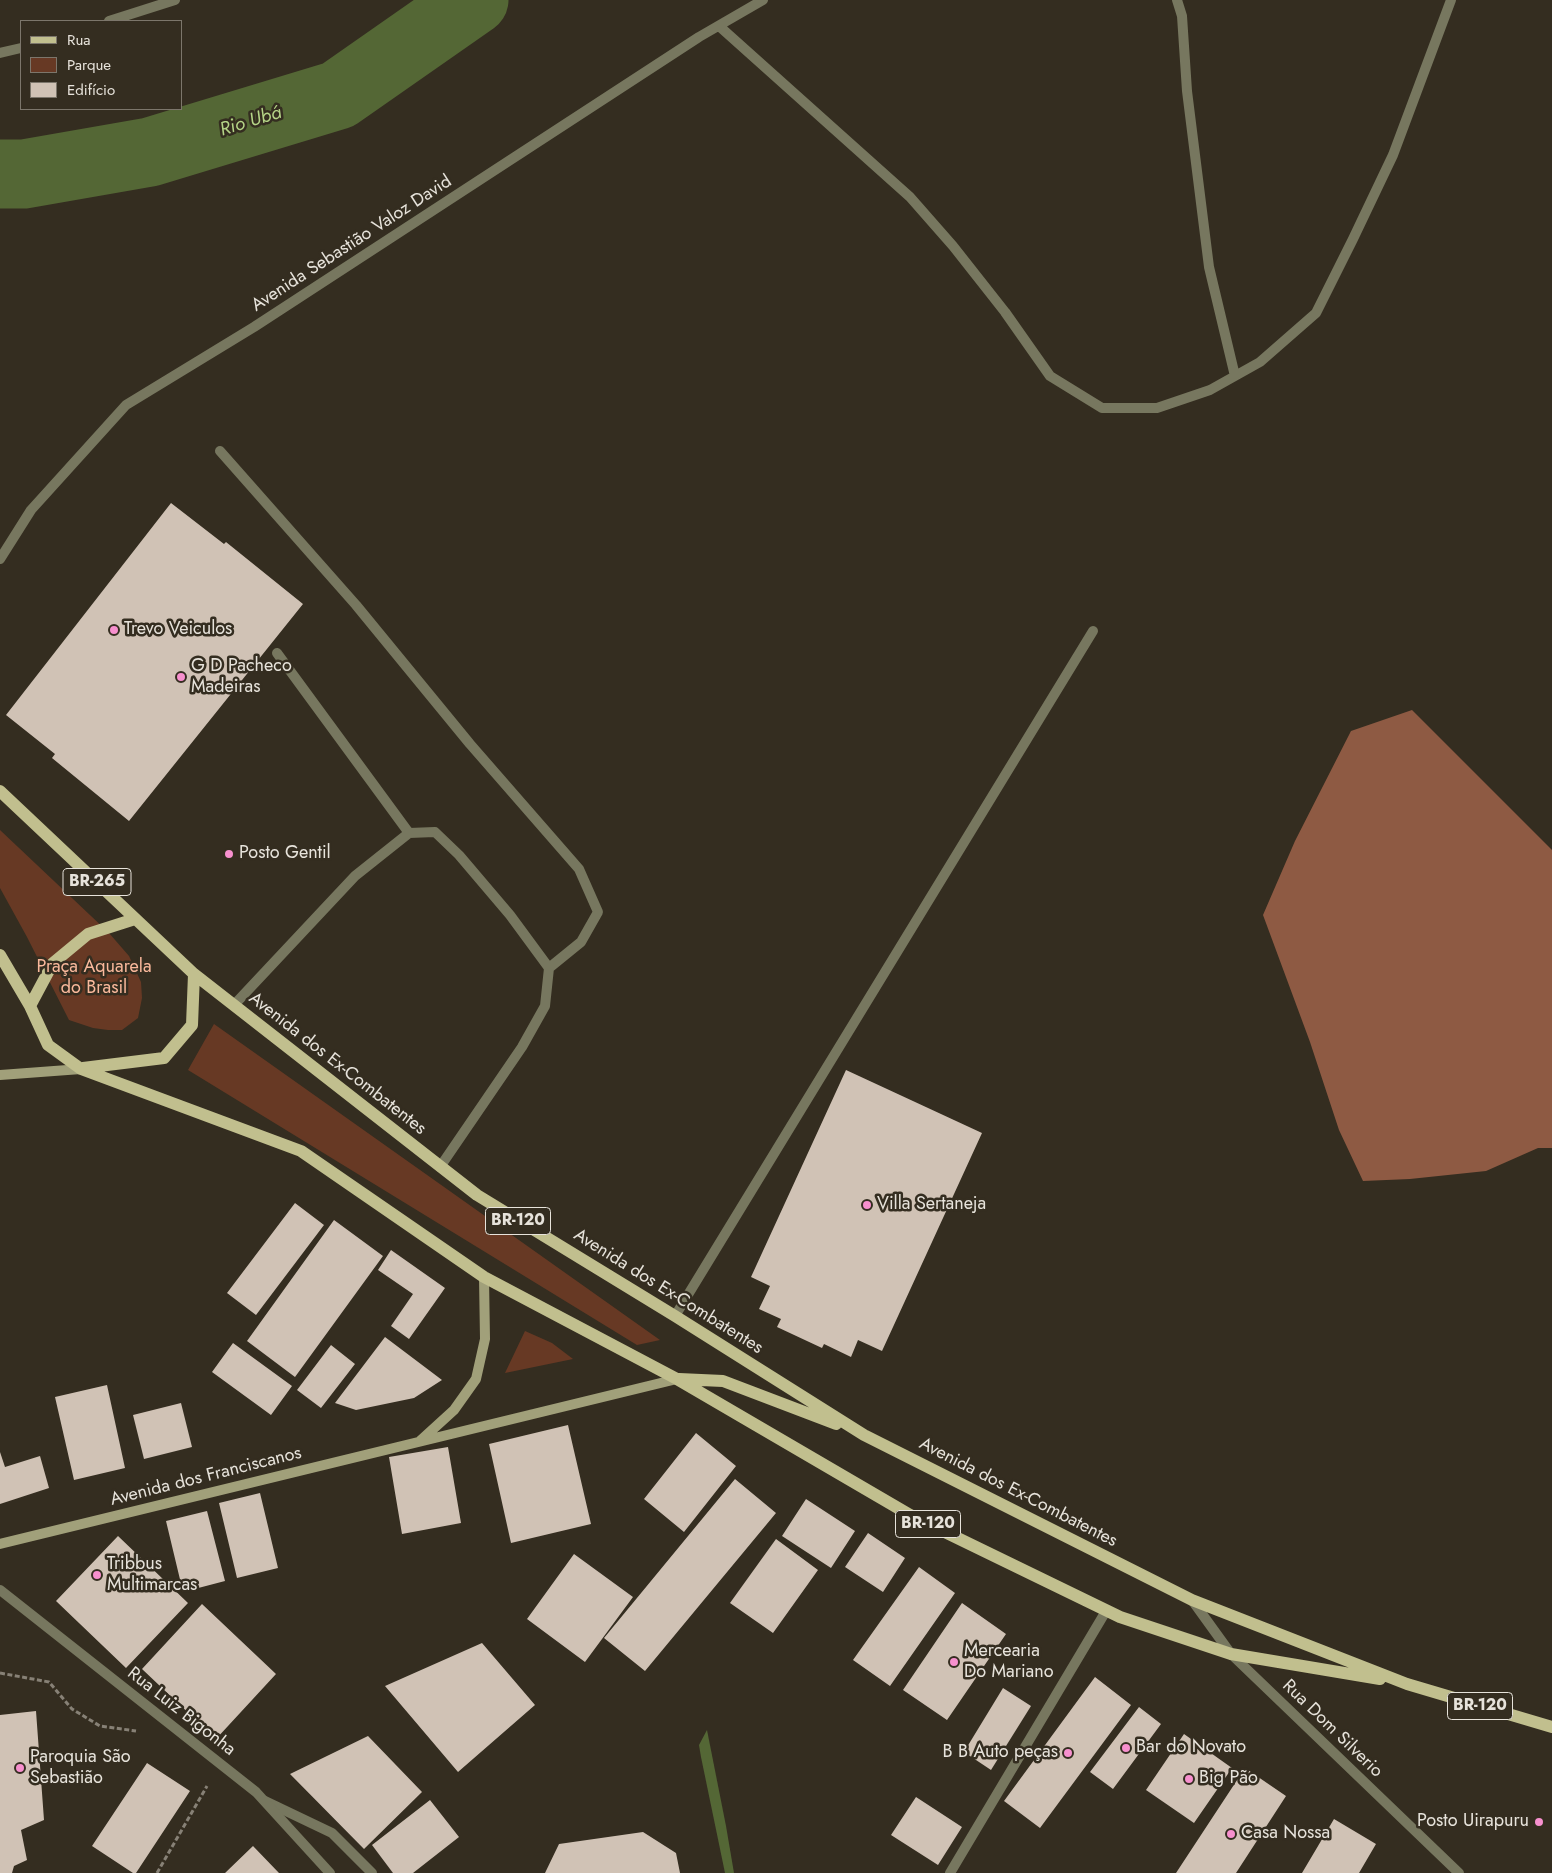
<!DOCTYPE html>
<meta charset="utf-8">
<style>
body{margin:0}
#map{position:relative;width:1552px;height:1873px;overflow:hidden;background:#342d20;font-family:Jost,sans-serif}
canvas{display:block}
.legend{position:absolute;left:20px;top:20px;width:162px;height:90px;box-sizing:border-box;background:#342d20;border:1px solid #7c766b;margin:0;padding:6px 9px;list-style:none;font-size:15px;color:#e7e3db}
.legend li{display:flex;align-items:center;gap:10px;height:25px}
.legend b{width:25px;border:1px solid #7c766b}
</style>
<div id="map">
<canvas width="1552" height="1873"></canvas>
<ul class="legend">
<li><b style="height:6px;background:#c1bf8e"></b>Rua</li>
<li><b style="height:14px;background:#673924"></b>Parque</li>
<li><b style="height:14px;background:#d0c2b5"></b>Edifício</li>
</ul>
</div>
<script>
const ctx = document.querySelector('canvas').getContext('2d');
ctx.lineJoin = 'round';
function paint(path, color) { ctx.fillStyle = color; ctx.fill(path, 'evenodd'); }
const poly = rows => new Path2D(rows.map(r => 'M' + r).join(''));
function trace(path, color, width, dash) { ctx.strokeStyle = color; ctx.lineWidth = width; ctx.lineCap = dash ? 'butt' : 'round'; ctx.setLineDash(dash || []); ctx.stroke(path); }
function write(font, color, halo, rows, align = 'center') {
  ctx.font = font + ' Jost,sans-serif'; ctx.lineWidth = 5; ctx.setLineDash([]); ctx.textBaseline = 'middle'; ctx.strokeStyle = halo; ctx.fillStyle = color; for (const [text, x, y, turn = 0] of rows) {
    ctx.save(); ctx.translate(x, y); ctx.rotate((+turn || 0) * Math.PI / 180); ctx.textAlign = isNaN(turn) ? turn : align; if (halo) ctx.strokeText(text, 0, 0); ctx.fillText(text, 0, 0); ctx.restore();
  }
}
paint(poly([
 [0,830,109,933,129,956,141,982,142,998,138,1018,122,1030,108,1030,93,1028,69,1020,27,937,0,888],
 [214,1024,660,1340,637,1345,188,1070],
 [525,1331,552,1343,573,1359,505,1373]
]), '#673924');
paint(poly([
 [1412,710,1552,850,1552,1148,1538,1148,1486,1171,1410,1179,1363,1181,1339,1130,1310,1042,1263,915,1295,841,1351,731]
]), '#8e5a43');
paint(poly([
 [707,1730,726,1826,734,1873,725,1873,701,1757,699,1745]
]), '#546735');
trace(poly([
 [0,174,24,174,150,152,338,95,474,0]
]), '#546735', 69);
paint(poly([
 [171,503,224,544,226,542,303,604,129,821,52,758,55,754,6,715],
 [846,1070,982,1133,882,1351,858,1340,851,1357,824,1344,822,1348,777,1327,781,1319,759,1309,770,1286,751,1277],
 [295,1203,324,1225,256,1315,227,1293],
 [334,1220,383,1256,295,1377,247,1341],
 [391,1250,445,1288,409,1339,391,1326,413,1294,378,1270],
 [385,1337,442,1380,414,1398,356,1410,335,1403],
 [233,1343,292,1386,271,1415,212,1372],
 [331,1345,355,1364,321,1408,297,1390],
 [107,1385,125,1468,74,1480,55,1397],
 [181,1403,192,1447,144,1459,133,1415],
 [568,1425,591,1524,511,1543,489,1444],
 [696,1433,736,1466,684,1532,644,1499],
 [448,1447,461,1523,402,1534,389,1457],
 [0,1452,5,1467,40,1456,49,1488,0,1504],
 [735,1479,776,1513,645,1671,604,1638],
 [260,1493,278,1568,237,1578,219,1503],
 [806,1499,855,1531,831,1568,782,1536],
 [207,1511,225,1581,183,1592,166,1521],
 [868,1533,905,1558,883,1592,845,1567],
 [118,1536,188,1603,126,1668,56,1601],
 [776,1539,818,1570,773,1633,730,1603],
 [574,1554,633,1597,585,1662,527,1619],
 [919,1567,955,1593,890,1686,853,1660],
 [962,1603,1006,1634,947,1720,903,1690],
 [202,1604,276,1674,216,1739,142,1669],
 [482,1643,535,1705,458,1772,385,1686],
 [1095,1677,1131,1705,1040,1828,1004,1801],
 [1003,1688,1031,1706,991,1770,964,1752],
 [1139,1707,1161,1724,1113,1789,1090,1772],
 [36,1711,44,1820,21,1830,27,1860,14,1866,12,1873,0,1873,0,1715],
 [1184,1734,1232,1768,1194,1823,1146,1790],
 [368,1736,422,1792,364,1849,290,1774],
 [147,1763,190,1791,136,1873,133,1873,92,1846],
 [1245,1768,1286,1796,1236,1873,1176,1873],
 [916,1797,962,1827,938,1865,891,1835],
 [430,1800,459,1837,413,1873,393,1873,372,1845],
 [1334,1819,1376,1844,1359,1873,1302,1873],
 [643,1832,676,1853,680,1873,545,1873,559,1844],
 [253,1846,279,1873,225,1873]
]), '#d0c2b5');
trace(poly([
 [0,1673,49,1682,72,1709,100,1726,136,1731],
 [157,1873,207,1786]
]), '#878176', 3, [5, 2.5]);
trace(poly([
 [220,451,356,605,470,744,579,869,598,912,581,942,549,968],
 [277,653,409,833],
 [234,1005,355,876,409,833,435,832,459,855,510,915,549,968,545,1006,522,1047,440,1167],
 [675,1316,1093,631]
]), '#77775f', 10);
trace(poly([
 [1177,0,1182,16,1187,91,1209,267,1235,376],
 [719,26,910,197,953,246,1005,312,1050,376,1102,408,1157,408,1210,390,1260,362,1316,313,1353,239,1393,155,1451,0],
 [0,559,31,510,126,405,254,327,699,37,763,0],
 [1192,1600,1231,1654,1459,1873],
 [265,1801,332,1833,372,1873],
 [950,1873,1106,1611]
]), '#77775f', 10);
trace(poly([
 [109,21,175,0],
 [0,53,21,48],
 [0,1590,256,1792,330,1873]
]), '#77775f', 10);
trace(poly([
 [0,1075,81,1069],
 [420,1441,454,1410,476,1379,485,1339,484,1277],
 [0,1544,677,1379]
]), '#a1a07a', 10);
trace(poly([
 [0,791,194,974,477,1195,675,1316,864,1435,1192,1600,1407,1684,1552,1727],
 [0,955,30,1006,48,1045,81,1069,301,1151,484,1277,677,1379,910,1515,1120,1617,1231,1654,1380,1679],
 [30,1006,53,963,88,934,135,919],
 [83,1068,164,1058,192,1025,194,974],
 [679,1379,723,1381,836,1424]
]), '#c1bf8e', 12);
for (const [x, y, r, color] of [
 [114,630,5,"#f790ce"],
 [181,677,5,"#f790ce"],
 [229,854,5,"#f790ce"],
 [867,1205,5,"#f790ce"],
 [97,1575,5,"#f790ce"],
 [954,1662,5,"#f790ce"],
 [1126,1748,5,"#f790ce"],
 [1068,1753,5,"#f790ce"],
 [20,1768,5,"#f790ce"],
 [1189,1779,5,"#f790ce"],
 [1539,1822,5,"#f790ce"],
 [1231,1834,5,"#f790ce"]
]) { const dot = new Path2D(); dot.arc(x, y, r, 0, 2 * Math.PI); ctx.fillStyle = color; ctx.fill(dot); trace(dot, '#342d20', 2); }
for (const [x, y, w] of [
 [97,882,68],
 [518,1221,65],
 [928,1524,65],
 [1480,1706,65]
]) { const box = new Path2D(); box.roundRect(x - w / 2, y - 13.5, w, 27, 4); ctx.fillStyle = '#342d20'; ctx.fill(box); trace(box, '#e7e3db', 1); }
write('bold 16px', '#e7e3db', null, [
 ["BR-265",97,882],
 ["BR-120",518,1221],
 ["BR-120",928,1524],
 ["BR-120",1480,1706]
]);
write('18px', '#e7e3db', '#342d20', [
 ["Avenida Sebastião Valoz David",352,244,-33],
 ["Avenida dos Ex-Combatentes",337,1064,38],
 ["Avenida dos Ex-Combatentes",668,1292,32],
 ["Avenida dos Franciscanos",206,1477,-14],
 ["Avenida dos Ex-Combatentes",1018,1493,27],
 ["Rua Luiz Bigonha",181,1712,38],
 ["Rua Dom Silverio",1332,1729,44]
]);
write('18px', '#e7e3db', '#342d20', [
 ["Trevo Veiculos",124,630],
 ["G D Pacheco",191,667],
 ["Madeiras",191,688],
 ["Posto Gentil",239,854],
 ["Villa Sertaneja",877,1205],
 ["Tribbus",107,1565],
 ["Multimarcas",107,1586],
 ["Mercearia",964,1652],
 ["Do Mariano",964,1673],
 ["Bar do Novato",1136,1748],
 ["B B Auto peças",1058,1753,"right"],
 ["Paroquia São",30,1758],
 ["Sebastião",30,1779],
 ["Big Pão",1199,1779],
 ["Posto Uirapuru",1529,1822,"right"],
 ["Casa Nossa",1241,1834]
], 'left');
write('18px', '#fab99c', '#342d20', [
 ["Praça Aquarela",94,968],
 ["do Brasil",94,989]
]);
write('italic 19px', '#b5d487', '#342d20', [
 ["Rio Ubá",251,122,-17]
]);
</script>
